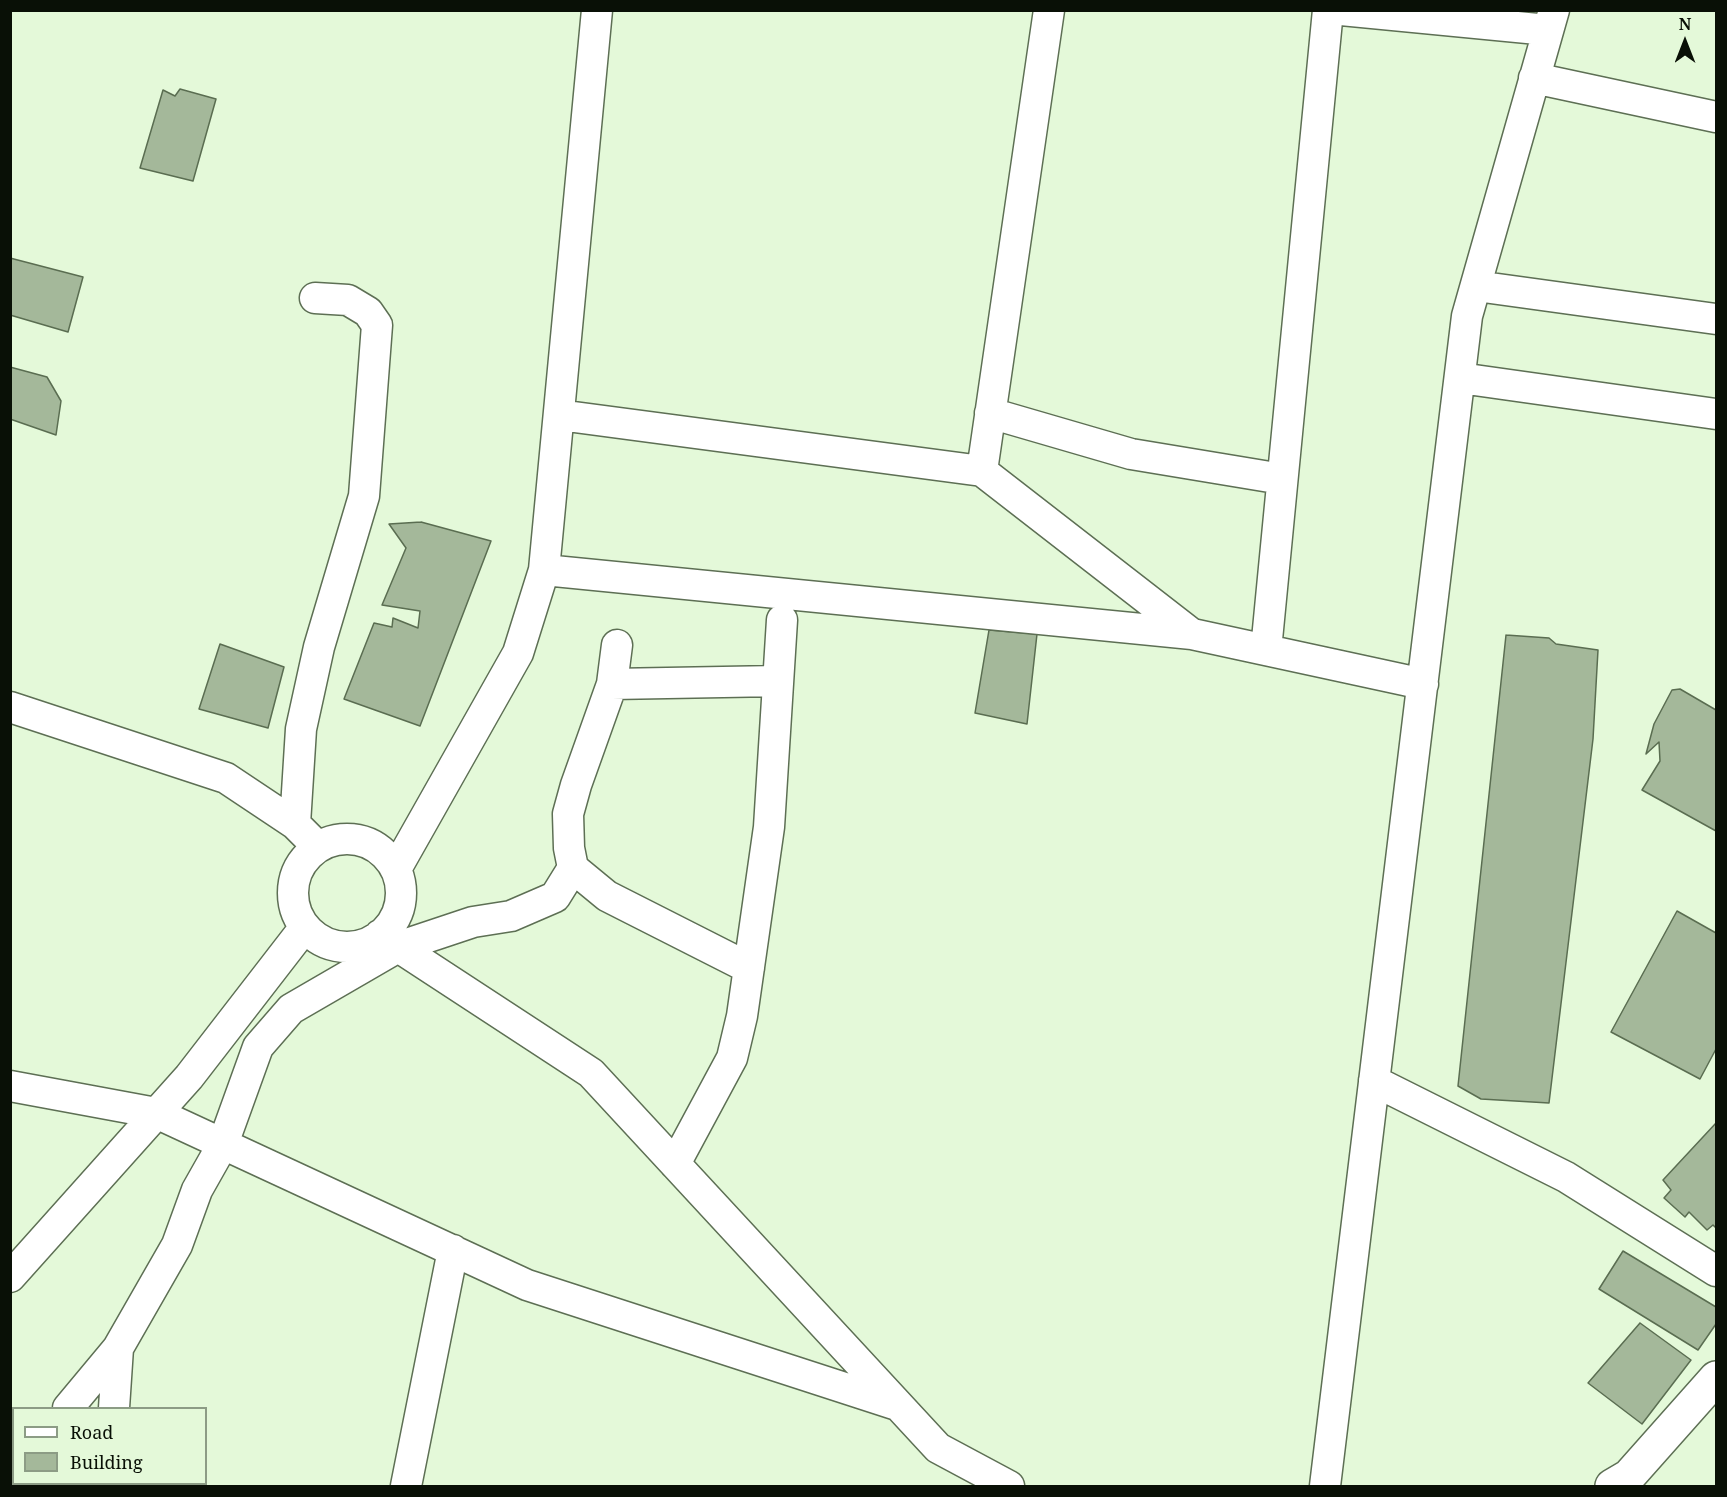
<!DOCTYPE html>
<style>
body{margin:0}
#map{position:relative;width:1727px;height:1497px;overflow:hidden;background:#e4f9d9;font-family:"Noto Serif",serif}
canvas{display:block}
.frame{position:absolute;inset:0;border:12px solid #091006;pointer-events:none}
.legend{position:absolute;left:12px;top:1407px;width:195px;height:78px;box-sizing:border-box;background:#e4f9d9;border:2px solid #8c9c85;margin:0;padding:8px 10px;list-style:none;font-size:18px;color:#091006}
.legend li{display:flex;align-items:center;gap:12px;height:30px}
.legend b{width:30px;border:2px solid #8c9c85}
.north{position:absolute;left:1655px;top:12px;width:60px;height:60px;-webkit-text-stroke:4px #e4f9d9;paint-order:stroke;rotate:0deg;font-size:16px;font-weight:700;line-height:24px;text-align:center;color:#091006}
.north::after{content:'';display:block;margin:auto;width:21px;height:27px;background:#091006;clip-path:polygon(50% 0,100% 100%,50% 72%,0 100%)}
</style>
<div id="map">
<canvas width="1727" height="1497"></canvas>
<div class="frame"></div>
<ul class="legend">
<li><b style="height:8px;background:#fff"></b>Road</li>
<li><b style="height:16px;background:#a4b89a"></b>Building</li>
</ul>
<div class="north">N</div>
</div>
<script>
const ctx = document.querySelector('canvas').getContext('2d');
ctx.lineJoin = 'round';
function paint(path, color) { ctx.fillStyle = color; ctx.fill(path, 'evenodd'); }
const poly = rows => new Path2D(rows.map(r => 'M' + r).join(''));
function trace(path, color, width, dash) { ctx.strokeStyle = color; ctx.lineWidth = width; ctx.lineCap = dash ? 'butt' : 'round'; ctx.setLineDash(dash || []); ctx.stroke(path); }
const building = poly([
 [180,89,216,99,193,181,140,168,163,90,175,96,180,89],
 [10,258,83,277,68,332,10,315,10,258],
 [10,367,47,377,61,401,56,435,10,419,10,367],
 [421,522,491,541,420,726,344,699,374,623,392,627,393,618,418,628,420,611,382,605,406,548,389,524,421,522],
 [989,630,1037,634,1027,724,975,713,989,630],
 [1506,635,1549,638,1556,644,1598,650,1593,739,1549,1103,1481,1099,1458,1086,1506,635],
 [220,644,284,667,268,728,199,709,220,644],
 [1680,689,1716,710,1716,831,1642,790,1660,761,1659,742,1646,754,1654,724,1672,690,1680,689],
 [1677,911,1716,933,1716,1049,1700,1079,1611,1032,1677,911],
 [1716,1123,1716,1228,1713,1225,1707,1230,1689,1212,1685,1217,1664,1198,1671,1190,1663,1180,1716,1123],
 [1623,1251,1716,1307,1716,1324,1698,1350,1599,1289,1623,1251],
 [1640,1323,1691,1360,1642,1424,1588,1383,1640,1323]
]);
paint(building, '#a4b89a');
trace(building, '#5a6d51', 1.5);
const street = poly([
 [1341,10,1548,30],
 [1534,78,1716,117],
 [1476,286,1716,319],
 [1460,378,1716,414],
 [990,413,1131,454,1282,479],
 [559,415,982,471,1192,634],
 [982,471,1049,10],
 [544,570,1192,634,1423,684],
 [617,645,612,684,576,785,568,814,569,848,573,868,607,896,749,968],
 [1266,650,1328,10],
 [612,684,778,681],
 [10,707,226,778,295,824,318,847],
 [295,824,301,729,319,647,364,496,377,325,368,312,348,300,315,298],
 '293 893a54 54 0 1 1 108 0a54 54 0 1 1-108 0Z',
 [396,869,518,653,544,570,597,10],
 [380,935,591,1073,938,1448,1009,1486],
 [1374,1081,1566,1177,1716,1271],
 [10,1086,156,1113,527,1285,897,1405],
 [675,1164,732,1058,742,1016,769,827,782,620],
 [10,1277,189,1077,305,927],
 [68,1408,118,1348,177,1245,197,1190,223,1144,258,1047,291,1009,398,947,473,922,511,916,555,897,573,868],
 [114,1408,118,1348],
 [10,1449,14,1447],
 [109,1486,109,1484],
 [406,1486,453,1250],
 [1325,1486,1467,316,1554,10]
]);
const secondary = poly([
 [1612,1486,1629,1476,1716,1378]
]);
trace(street, '#5d6f54', 33);
trace(secondary, '#5d6f54', 36);
trace(street, '#fff', 30);
trace(secondary, '#fff', 33);
</script>
